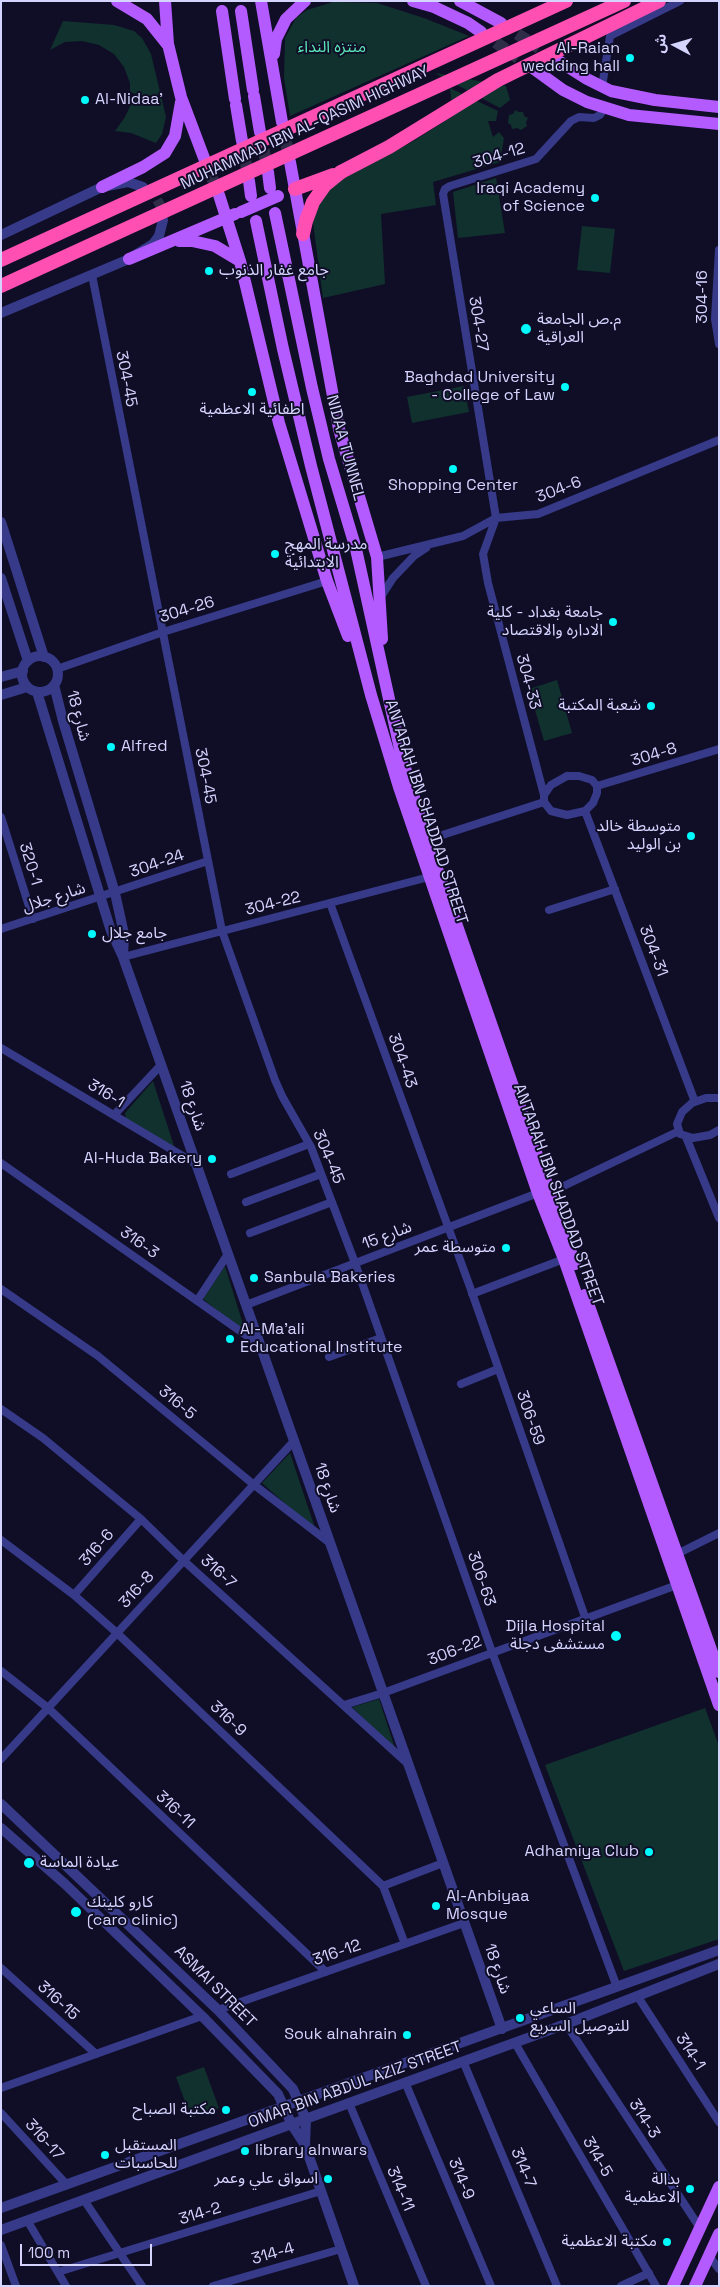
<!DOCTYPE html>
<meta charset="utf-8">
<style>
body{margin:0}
#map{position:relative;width:720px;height:2287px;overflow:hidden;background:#100e27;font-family:"Space Grotesk","Noto Sans Arabic",sans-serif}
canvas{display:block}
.frame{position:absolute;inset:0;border:2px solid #d5d4ff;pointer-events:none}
.north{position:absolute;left:650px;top:20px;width:50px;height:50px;-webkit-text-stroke:4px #100e27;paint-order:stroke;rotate:276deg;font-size:14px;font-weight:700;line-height:20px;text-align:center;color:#d5d4ff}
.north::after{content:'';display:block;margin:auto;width:18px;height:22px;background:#d5d4ff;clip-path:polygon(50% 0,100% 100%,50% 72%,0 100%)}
.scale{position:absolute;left:20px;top:2244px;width:132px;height:22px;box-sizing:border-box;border:2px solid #d5d4ff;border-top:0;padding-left:6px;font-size:15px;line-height:18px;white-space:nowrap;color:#d5d4ff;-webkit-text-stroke:4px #100e27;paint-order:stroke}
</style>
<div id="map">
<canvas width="720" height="2287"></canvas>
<div class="frame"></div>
<div class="north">ش</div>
<div class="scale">100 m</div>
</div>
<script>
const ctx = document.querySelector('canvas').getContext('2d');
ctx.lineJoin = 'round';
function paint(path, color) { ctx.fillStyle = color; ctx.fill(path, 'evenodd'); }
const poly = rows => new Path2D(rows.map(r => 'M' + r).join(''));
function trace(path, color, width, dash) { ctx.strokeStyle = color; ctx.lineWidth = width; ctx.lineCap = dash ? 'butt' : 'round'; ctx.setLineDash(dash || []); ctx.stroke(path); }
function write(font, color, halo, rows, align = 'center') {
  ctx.font = font + ' "Space Grotesk","Noto Sans Arabic",sans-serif'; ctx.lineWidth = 4; ctx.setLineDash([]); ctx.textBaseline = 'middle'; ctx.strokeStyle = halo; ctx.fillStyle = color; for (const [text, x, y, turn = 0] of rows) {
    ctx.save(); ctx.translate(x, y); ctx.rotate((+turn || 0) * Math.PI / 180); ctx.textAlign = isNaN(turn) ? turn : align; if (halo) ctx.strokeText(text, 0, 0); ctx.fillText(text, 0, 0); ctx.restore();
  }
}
paint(poly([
 [333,2,377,3,424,18,469,36,290,116,284,78,285,38,296,18,307,10],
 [63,21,114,25,134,31,142,38,151,54,166,117,162,134,156,143,131,133,115,131,125,117,136,94,130,92,130,83,124,67,114,54,99,45,82,41,65,42,50,50],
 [435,73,506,86,510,100,500,108],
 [450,88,498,111,496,121,488,121,493,137,499,132,504,138,500,162,433,182,436,205,381,214,385,284,323,298,313,223,317,204,329,190,344,178,412,142,453,116],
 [515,110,519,112,523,112,524,116,528,118,526,122,527,126,521,130,517,128,512,129,511,125,508,123,509,115,513,114],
 [496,178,505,233,458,238,453,192],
 [582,226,615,229,610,273,577,270],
 [464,386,469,412,412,423,407,397],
 [557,680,572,733,544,741,529,689],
 [153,1081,175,1149,126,1121,125,1113],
 [225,1266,246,1334,203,1299],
 [290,1453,316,1531,262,1483],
 [379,1699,396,1751,352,1707],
 [705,1708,719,1746,719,1939,624,1971,545,1765],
 [204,2067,219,2108,191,2118,176,2077]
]), '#10312d');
trace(poly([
 [147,189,155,196,160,205,163,219]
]), '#2e2c47', 10, [10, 5]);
trace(poly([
 [502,24,539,48],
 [481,32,518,58],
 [282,122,290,162],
 [260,132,268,172],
 [242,141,249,181],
 [204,158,219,195]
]), '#2e2c47', 12, [12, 6]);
trace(poly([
 [602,87,610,36,680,1],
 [719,250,715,319,719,344],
 [92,275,222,931,275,1080,282,1096,311,1147,355,1263,492,1652,617,1987],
 [496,518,443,194,445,189,450,186,536,159,571,121,579,117,594,118,600,115,605,107],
 [496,518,483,554,488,583,544,795],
 [377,557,463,536,496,518,538,514,719,440],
 [380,598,393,578,414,556,426,548],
 [57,669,163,632,327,581],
 [567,776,579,776,592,780,597,786,597,793,593,803,585,811,567,815,551,811,544,802,544,795,551,785,567,776],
 [597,786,719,749],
 [585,811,695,1102],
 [1,817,33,919],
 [427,840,544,802],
 [330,903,470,1287,585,1617],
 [549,910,615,889],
 [1,929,208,861],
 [123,957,429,877],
 [1,1048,196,1164],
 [719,1098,706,1098,692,1103,682,1112,677,1124,680,1134,693,1138,710,1135,719,1130],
 [114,1115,161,1065],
 [686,1137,719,1218],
 [1,1163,260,1345],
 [231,1174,309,1144],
 [549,1193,679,1131],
 [246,1202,321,1174],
 [250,1233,332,1202],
 [1,1289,98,1356,253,1484,330,1543],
 [472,1294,564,1259],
 [197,1301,228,1254],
 [246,1305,538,1193],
 [329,1357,381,1338],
 [461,1384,498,1369],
 [1,1409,43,1438,141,1519,183,1560,407,1763],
 [1,1540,74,1595,117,1633,383,1886,405,1944],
 [677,1554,719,1533],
 [74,1595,141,1519],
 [1,1671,48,1708,326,1972],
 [344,1705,383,1693,677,1585],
 [1,1759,294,1441],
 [383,1886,443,1863],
 [1,1968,96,2054],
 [638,1997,719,2122],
 [218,2010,464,1923],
 [566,2024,700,2228],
 [515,2043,656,2286],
 [463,2061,557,2286],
 [405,2082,491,2286],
 [1,2088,202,2016],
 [349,2103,426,2286],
 [1,2113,67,2185],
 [84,2200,142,2286],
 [27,2220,66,2286],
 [1,2245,16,2286],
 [709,2256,719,2269],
 [58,2272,321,2191],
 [213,2286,341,2249],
 [621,2286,649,2273]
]), '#363a89', 8);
trace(poly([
 [1,235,102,187,128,182,143,187],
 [1,313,129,259,153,244,159,236,163,220],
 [1,522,44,657],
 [1,578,28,661],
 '22 674a18 18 0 1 1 36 0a18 18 0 1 1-36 0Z',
 [1,677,23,671],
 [54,685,63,721,115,893,124,934,123,957],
 [37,692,111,931,123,957,502,2029],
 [1,695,27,687],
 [1,1804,218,2010,293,2089,306,2120,305,2145],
 [1,1828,65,1884,202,2016,278,2094,292,2125,305,2145,354,2286],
 [1,2208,719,1950],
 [1,2230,566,2024,719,1964]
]), '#363a89', 10);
trace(poly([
 [117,1,147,19,167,44],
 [165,1,168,44,181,97,204,158],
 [261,1,282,122],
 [413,1,434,7,468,23,481,32],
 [460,1,501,23],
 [222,11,235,99],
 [241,11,253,90],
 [274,54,276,39,286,19,305,1],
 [554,58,587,79,611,91,655,100,719,107],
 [534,69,563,90,587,102,629,115,719,124],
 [254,96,260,132],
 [236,105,242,141],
 [290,162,339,429,377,557,382,639],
 [268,172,270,188],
 [249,181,251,196],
 [102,187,143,167,165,153,175,136,181,102],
 [219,195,240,261,279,423,327,581,348,636],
 [275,213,312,388,329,459,356,549,402,758,427,840,575,1264],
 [256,221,283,349,311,466,371,695,399,787,538,1193,564,1259,719,1705],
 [179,241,192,241,215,246,240,261],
 [129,259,235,214],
 [585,1295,719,1672],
 [673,2286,719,2187],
 [695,2286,719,2234]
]), '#b45bff', 12);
trace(poly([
 [295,189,333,175],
 [303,234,306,221,313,202,325,185,341,172]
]), '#ff4fb2', 14);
trace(poly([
 [241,212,278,196]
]), '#b45bff', 12);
trace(poly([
 [341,172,389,147,498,80,659,1],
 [1,260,566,1],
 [1,286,624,1]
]), '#ff4fb2', 14);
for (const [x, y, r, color] of [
 [630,58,5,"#00fbff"],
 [85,100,5,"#00fbff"],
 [595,198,5,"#00fbff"],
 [209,271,5,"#00fbff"],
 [526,329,6,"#00fbff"],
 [565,387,5,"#00fbff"],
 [252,392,5,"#00fbff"],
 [453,469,5,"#00fbff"],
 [275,554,5,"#00fbff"],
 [613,622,5,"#00fbff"],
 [651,706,5,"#00fbff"],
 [111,747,5,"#00fbff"],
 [691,836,5,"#00fbff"],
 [92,934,5,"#00fbff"],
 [212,1159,5,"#00fbff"],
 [506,1248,5,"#00fbff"],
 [254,1278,5,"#00fbff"],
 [230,1339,5,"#00fbff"],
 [616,1636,6,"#00fbff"],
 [649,1852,5,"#00fbff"],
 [29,1863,6,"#00fbff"],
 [436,1906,5,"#00fbff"],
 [76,1912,6,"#00fbff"],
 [520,2018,5,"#00fbff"],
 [407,2035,5,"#00fbff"],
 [226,2110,5,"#00fbff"],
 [245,2151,5,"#00fbff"],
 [105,2155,5,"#00fbff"],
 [328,2179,5,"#00fbff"],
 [690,2189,5,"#00fbff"],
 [667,2242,5,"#00fbff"]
]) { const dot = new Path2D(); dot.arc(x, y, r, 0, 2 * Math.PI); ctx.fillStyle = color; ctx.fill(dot); trace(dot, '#100e27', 2); }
write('16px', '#59e6b7', '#100e27', [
 ["منتزه النداء",332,48]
]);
write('16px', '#d5d4ff', '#100e27', [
 ["Al-Raian",620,49],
 ["wedding hall",620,67],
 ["Al-Nidaa'",95,100,"left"],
 ["Iraqi Academy",585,189],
 ["of Science",585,207],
 ["جامع غفار الذنوب",219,271,"left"],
 ["م.ص الجامعة",537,320,"left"],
 ["العراقية",537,338,"left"],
 ["Baghdad University",555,378],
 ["- College of Law",555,396],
 ["اطفائية الاعظمية",252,410,"center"],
 ["Shopping Center",453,486,"center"],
 ["مدرسة المهج",285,545,"left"],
 ["الابتدائية",285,563,"left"],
 ["جامعة بغداد - كلية",603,613],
 ["الاداره والاقتصاد",603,631],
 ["شعبة المكتبة",641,706],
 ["Alfred",121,747,"left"],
 ["متوسطة خالد",681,827],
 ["بن الوليد",681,845],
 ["جامع جلال",102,934,"left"],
 ["Al-Huda Bakery",202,1159],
 ["متوسطة عمر",496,1248],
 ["Sanbula Bakeries",264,1278,"left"],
 ["Al-Ma'ali",240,1330,"left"],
 ["Educational Institute",240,1348,"left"],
 ["Dijla Hospital",605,1627],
 ["مستشفى دجلة",605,1645],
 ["Adhamiya Club",639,1852],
 ["عيادة الماسة",40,1863,"left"],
 ["Al-Anbiyaa",446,1897,"left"],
 ["Mosque",446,1915,"left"],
 ["كارو كلينك",87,1903,"left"],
 ["(caro clinic)",87,1921,"left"],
 ["الساعي",530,2009,"left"],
 ["للتوصيل السريع",530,2027,"left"],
 ["Souk alnahrain",397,2035],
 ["مكتبة الصباح",216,2110],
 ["المستقبل",115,2146,"left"],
 ["للحاسبات",115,2164,"left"],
 ["library alnwars",255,2151,"left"],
 ["اسواق علي وعمر",318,2179],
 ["بدالة",680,2180],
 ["الاعظمية",680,2198],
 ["مكتبة الاعظمية",657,2242]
], 'right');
write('16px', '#d5d4ff', '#100e27', [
 ["MUHAMMAD IBN AL-QASIM HIGHWAY",305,128,-25],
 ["304-12",499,156,-17],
 ["304-16",703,297,-90],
 ["304-27",478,324,81],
 ["304-45",126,379,79],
 ["NIDAA TUNNEL",345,448,75],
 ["304-6",559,490,-21],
 ["304-26",187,610,-17],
 ["304-33",528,682,75],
 ["شارع 18",78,716,75],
 ["304-8",654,755,-17],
 ["304-45",205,776,79],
 ["ANTARAH IBN SHADDAD STREET",426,812,72],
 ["320-1",30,864,73],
 ["304-24",157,864,-19],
 ["شارع جلال",54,898,-18],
 ["304-22",273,904,-14],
 ["304-31",653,951,69],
 ["304-43",402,1061,70],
 ["316-1",106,1094,31],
 ["شارع 18",192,1106,71],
 ["304-45",328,1157,67],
 ["ANTARAH IBN SHADDAD STREET",558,1195,70],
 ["شارع 15",387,1236,-21],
 ["316-3",139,1243,35],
 ["316-5",177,1403,40],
 ["306-59",530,1418,71],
 ["شارع 18",327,1488,71],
 ["316-6",97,1548,-49],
 ["316-7",218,1572,42],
 ["306-63",481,1579,71],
 ["316-8",137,1590,-48],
 ["306-22",455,1651,-21],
 ["316-9",228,1719,43],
 ["316-11",175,1810,43],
 ["316-12",337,1953,-19],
 ["شارع 18",497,1969,71],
 ["ASMAI STREET",215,1987,45],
 ["316-15",58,2001,42],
 ["314-1",690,2052,57],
 ["OMAR BIN ABDUL AZIZ STREET",355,2085,-20],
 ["314-3",644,2119,57],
 ["316-17",44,2140,48],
 ["314-5",597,2157,60],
 ["314-7",523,2168,67],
 ["314-9",461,2179,67],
 ["314-11",400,2189,67],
 ["314-2",200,2214,-17],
 ["314-4",273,2254,-16]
]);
</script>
